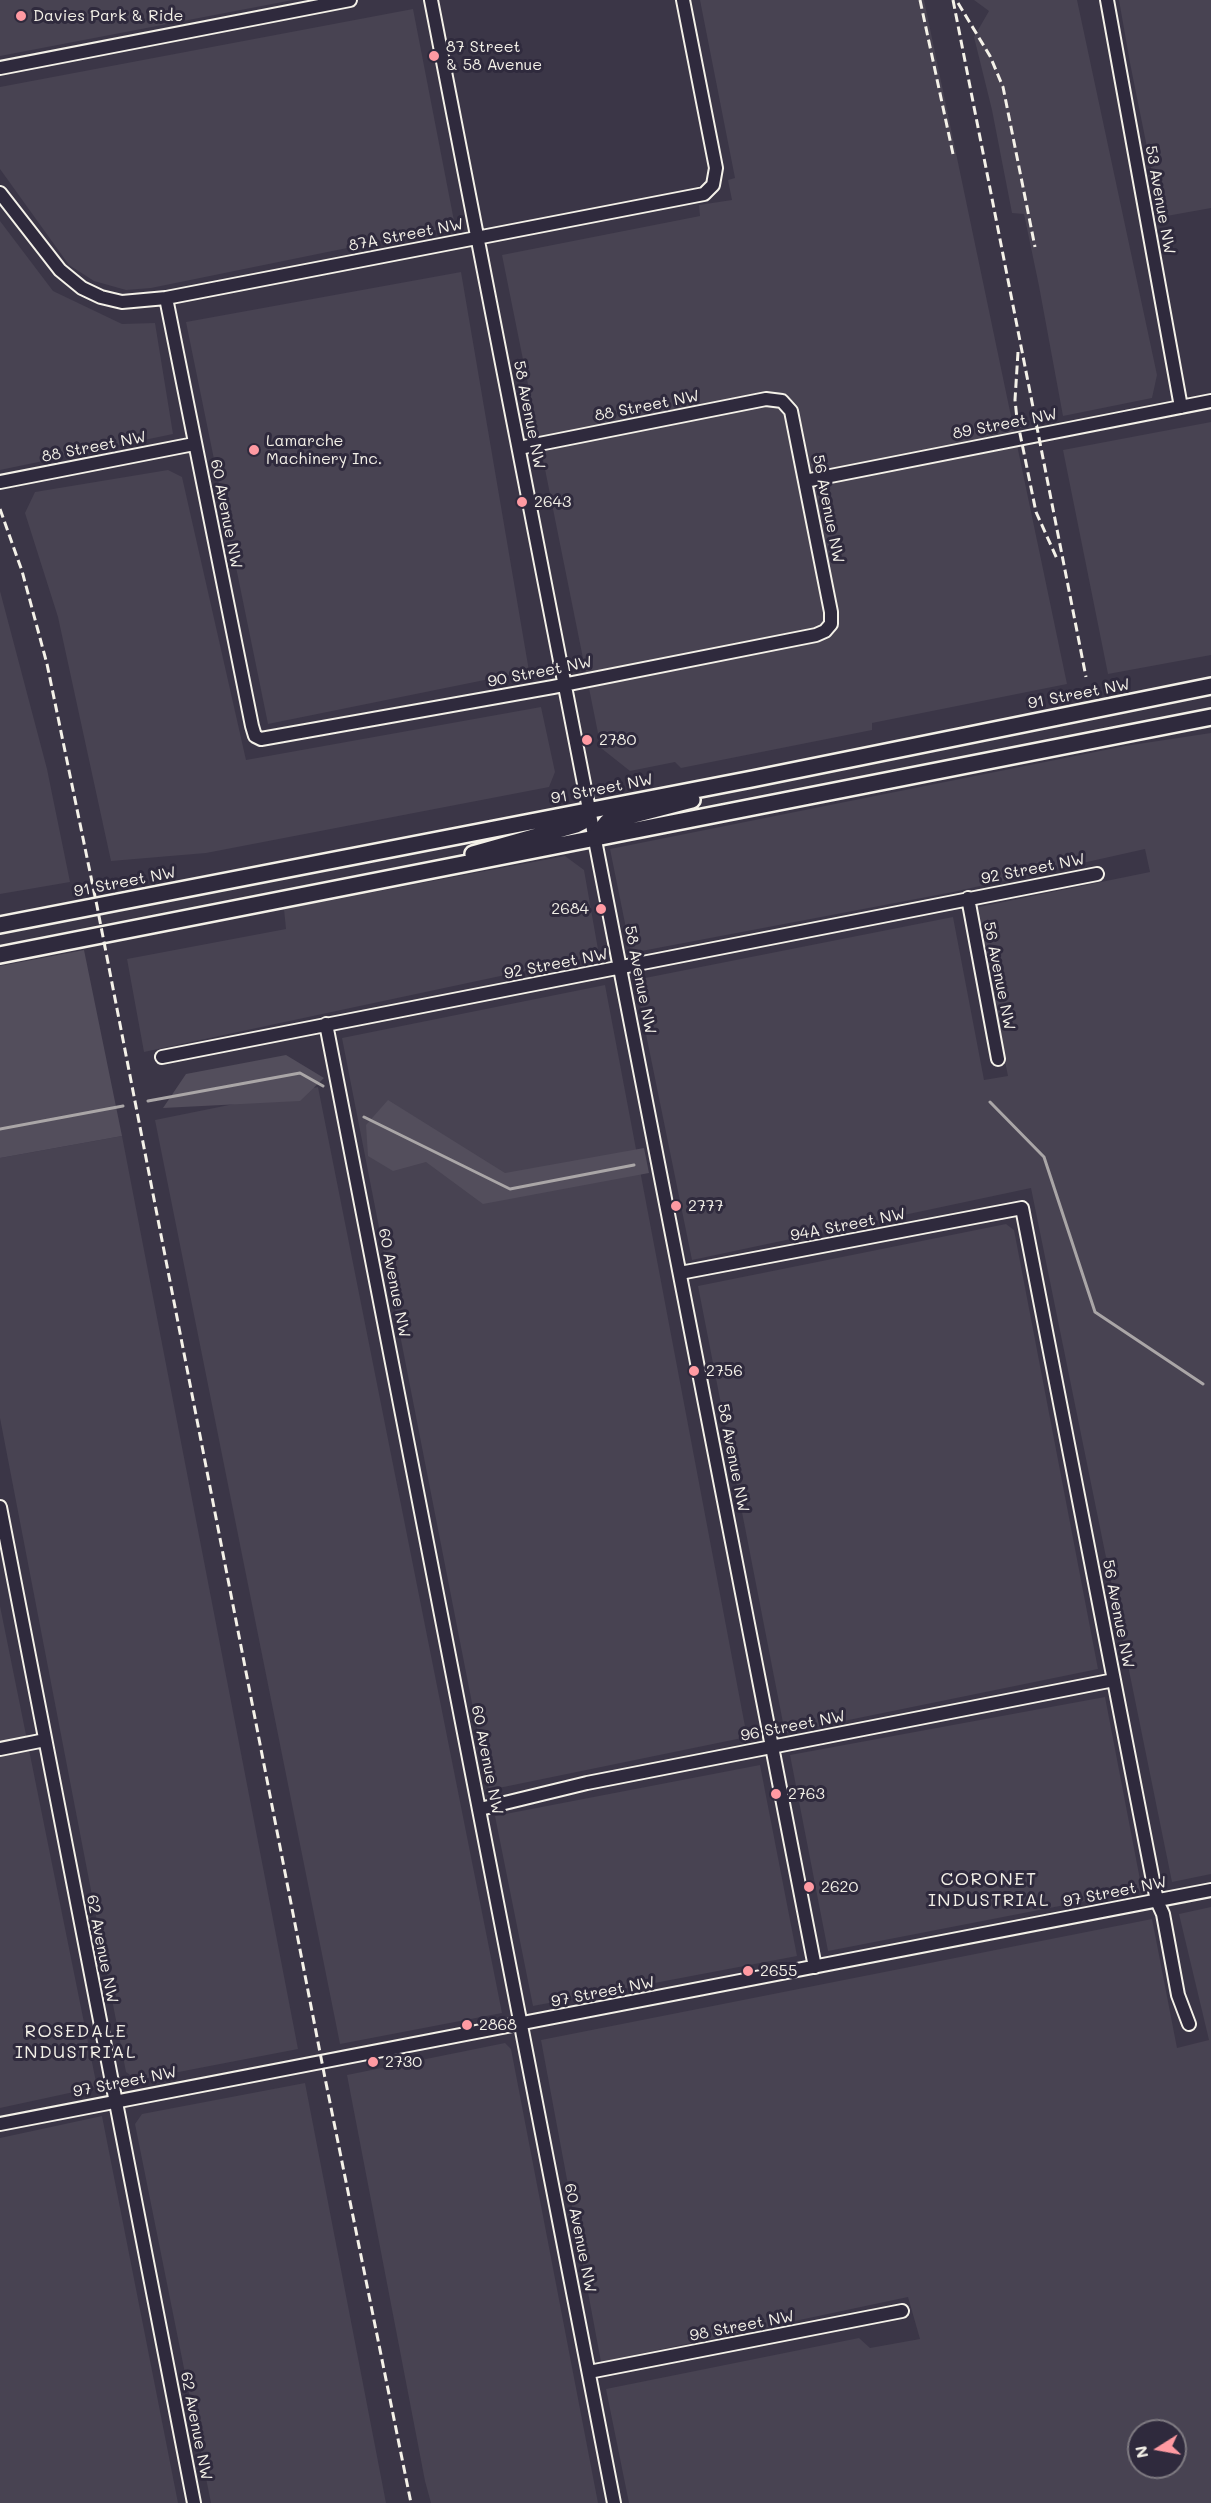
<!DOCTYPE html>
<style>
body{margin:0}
#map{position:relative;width:1211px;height:2503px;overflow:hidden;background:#3b3647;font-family:Mali,sans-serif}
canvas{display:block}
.north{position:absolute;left:1127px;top:2419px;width:60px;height:60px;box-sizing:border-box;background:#2f2a3d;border:2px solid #7e7a81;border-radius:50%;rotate:259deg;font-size:16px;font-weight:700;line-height:24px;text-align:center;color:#f4f1e8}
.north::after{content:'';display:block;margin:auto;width:21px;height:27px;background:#ff9aa2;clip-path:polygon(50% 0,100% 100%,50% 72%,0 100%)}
</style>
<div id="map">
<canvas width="1211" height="2503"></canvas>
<div class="north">N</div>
</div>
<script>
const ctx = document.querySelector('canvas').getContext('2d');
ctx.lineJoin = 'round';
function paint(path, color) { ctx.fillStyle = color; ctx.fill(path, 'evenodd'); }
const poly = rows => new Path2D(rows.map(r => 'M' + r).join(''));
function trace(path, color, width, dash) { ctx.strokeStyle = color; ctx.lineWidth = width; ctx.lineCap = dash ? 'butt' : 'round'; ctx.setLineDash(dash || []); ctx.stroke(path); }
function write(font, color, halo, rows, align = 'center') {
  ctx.font = font + ' Mali,sans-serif'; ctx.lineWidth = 6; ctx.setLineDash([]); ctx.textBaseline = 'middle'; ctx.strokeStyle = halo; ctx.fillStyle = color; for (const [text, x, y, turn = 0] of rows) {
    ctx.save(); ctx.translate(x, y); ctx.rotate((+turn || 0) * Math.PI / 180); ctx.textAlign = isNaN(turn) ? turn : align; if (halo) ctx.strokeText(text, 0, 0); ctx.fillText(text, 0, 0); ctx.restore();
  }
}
paint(poly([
 [0,0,293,0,0,56],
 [700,0,924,0,1067,684,872,723,872,730,681,768,675,762,630,771,601,748,502,255,700,216,699,205,732,200,728,180,735,178],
 [974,0,1077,0,1157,375,1152,398,1063,416,1039,286,1024,214,1012,213,992,110,974,37,989,11],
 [1119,0,1211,0,1211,208,1161,217,1130,63],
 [413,9,455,226,151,288,126,290,94,281,69,265,0,169,0,87],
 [0,221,53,291,122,324,155,323,173,434,0,470],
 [461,272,529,671,268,724,186,322],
 [1211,422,1211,655,1108,674,1063,450],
 [168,470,182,477,246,760,541,707,555,772,549,787,206,853,111,861,58,617,25,513,35,492],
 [0,591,47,769,70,882,0,894],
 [1211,733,1211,1874,1172,1882,1031,1188,692,1260,635,980,953,917,984,1080,1008,1076,974,908,1150,872,1145,849,953,892,631,953,610,849,1125,746],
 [565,856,584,870,599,955,144,1052,127,959,286,929,284,909],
 [605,985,747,1737,489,1790,342,1038],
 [318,1087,502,2013,340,2044,155,1120],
 [122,1136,298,2049,137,2080,126,2072,0,1418,0,1158],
 [1006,1224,1014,1230,1098,1669,785,1733,698,1286],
 [0,1606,97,2087,0,2108],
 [1105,1697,1142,1890,828,1951,790,1755],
 [760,1765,797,1956,533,2006,495,1816],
 [1211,1907,1211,2503,629,2503,606,2389,859,2338,870,2348,920,2339,908,2297,601,2362,541,2040,1152,1919,1177,2048,1209,2040,1179,1914],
 [1139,2431,1175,2431,1175,2467,1139,2467],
 [505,2043,511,2049,598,2503,431,2503,425,2481,347,2075],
 [305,2083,386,2503,211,2503,135,2124,142,2114],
 [102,2116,178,2503,0,2503,0,2138]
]), '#484352');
paint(poly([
 [84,950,122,1136,0,1158,0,966],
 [286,1055,324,1078,300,1101,163,1108,186,1074],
 [388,1100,505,1173,644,1148,649,1173,483,1204,426,1162,393,1171,368,1156,366,1125]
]), '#534e5c');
trace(poly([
 [148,1101,300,1073,323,1086],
 [990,1102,1044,1157,1095,1312,1203,1384],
 [364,1117,510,1189,634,1165],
 [0,1129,123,1106]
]), '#aaa6a7', 3);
const minor = poly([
 [431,0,815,1967],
 [1107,0,1181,407],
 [0,68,350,0],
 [0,193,60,270,82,288,101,297,122,302,166,298,704,194,713,185,716,168,683,0],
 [166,298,252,726,255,736,261,739,553,687,816,635,825,631,831,624,831,612,791,411,782,401,766,399,519,448],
 [805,481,1211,401],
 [0,482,194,444],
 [968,898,998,1059],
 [326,1024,614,2503],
 [162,1057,1097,874],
 [680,1273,1022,1208,1157,1901,1163,1914,1178,1995,1189,2024],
 [0,1507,194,2503],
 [0,1749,45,1740],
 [480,1809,587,1783,1114,1680],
 [0,2124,1211,1890],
 [589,2372,902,2311]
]);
const major = poly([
 [595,837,607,822,692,800],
 [473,854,576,825,582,822,590,809],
 [0,925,752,779,1211,686],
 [0,955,1211,717]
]);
trace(minor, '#f4f1e8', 16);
trace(major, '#f4f1e8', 20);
trace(minor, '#2f2a3d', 12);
trace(major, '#2f2a3d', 15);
trace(poly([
 [920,0,953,154],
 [953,0,1086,677],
 [958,3,990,56,1003,87,1035,247],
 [1018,352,1015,400,1017,419,1036,512,1058,561],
 [0,509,22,571,47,664,97,906,324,2073,411,2503]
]), '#f4f1e8', 3, [9, 4.5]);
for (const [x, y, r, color] of [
 [21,16,6,"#ff9aa2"],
 [434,56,6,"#ff9aa2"],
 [254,450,6,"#ff9aa2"],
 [522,502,6,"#ff9aa2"],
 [587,740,6,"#ff9aa2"],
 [601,909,6,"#ff9aa2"],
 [676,1206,6,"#ff9aa2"],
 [694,1371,6,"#ff9aa2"],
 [776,1794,6,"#ff9aa2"],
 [809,1887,6,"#ff9aa2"],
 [748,1971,6,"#ff9aa2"],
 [467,2025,6,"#ff9aa2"],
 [373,2062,6,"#ff9aa2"]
]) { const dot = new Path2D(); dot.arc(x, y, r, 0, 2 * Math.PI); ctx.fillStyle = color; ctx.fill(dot); trace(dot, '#2f2a3d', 2); }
write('16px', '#f4f1e8', '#2f2a3d', [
 ["Davies Park & Ride",33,16],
 ["87 Street",446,47],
 ["& 58 Avenue",446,65],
 ["Lamarche",266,441],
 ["Machinery Inc.",266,459],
 ["2643",534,502],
 ["2780",599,740],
 ["2684",589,909,"right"],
 ["2777",688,1206],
 ["2756",706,1371],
 ["2763",788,1794],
 ["2620",821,1887],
 ["2655",760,1971],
 ["2868",479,2025],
 ["2730",385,2062]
], 'left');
write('16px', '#f4f1e8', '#2f2a3d', [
 ["53 Avenue NW",1160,200,80],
 ["87A Street NW",406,235,-11],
 ["88 Street NW",647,406,-11],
 ["58 Avenue NW",529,415,79],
 ["89 Street NW",1005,424,-11],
 ["88 Street NW",94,447,-11],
 ["56 Avenue NW",828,509,79],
 ["60 Avenue NW",226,514,79],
 ["90 Street NW",540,672,-11],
 ["91 Street NW",1079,694,-11],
 ["91 Street NW",602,789,-11],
 ["92 Street NW",1033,869,-11],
 ["91 Street NW",125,882,-11],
 ["92 Street NW",556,964,-11],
 ["56 Avenue NW",999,976,79],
 ["58 Avenue NW",640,980,79],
 ["94A Street NW",848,1225,-11],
 ["60 Avenue NW",394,1283,79],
 ["58 Avenue NW",733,1458,79],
 ["56 Avenue NW",1118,1614,79],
 ["96 Street NW",793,1726,-11],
 ["60 Avenue NW",487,1760,79],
 ["97 Street NW",1115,1892,-11],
 ["62 Avenue NW",102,1949,79],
 ["97 Street NW",603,1992,-11],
 ["97 Street NW",125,2082,-11],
 ["60 Avenue NW",580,2238,79],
 ["98 Street NW",742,2326,-11],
 ["62 Avenue NW",196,2426,79]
]);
ctx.letterSpacing = '1.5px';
write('18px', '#f4f1e8', '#2f2a3d', [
 ["CORONET",989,1879],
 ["INDUSTRIAL",989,1900],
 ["ROSEDALE",76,2031],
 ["INDUSTRIAL",76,2052]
]);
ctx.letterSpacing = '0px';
</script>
